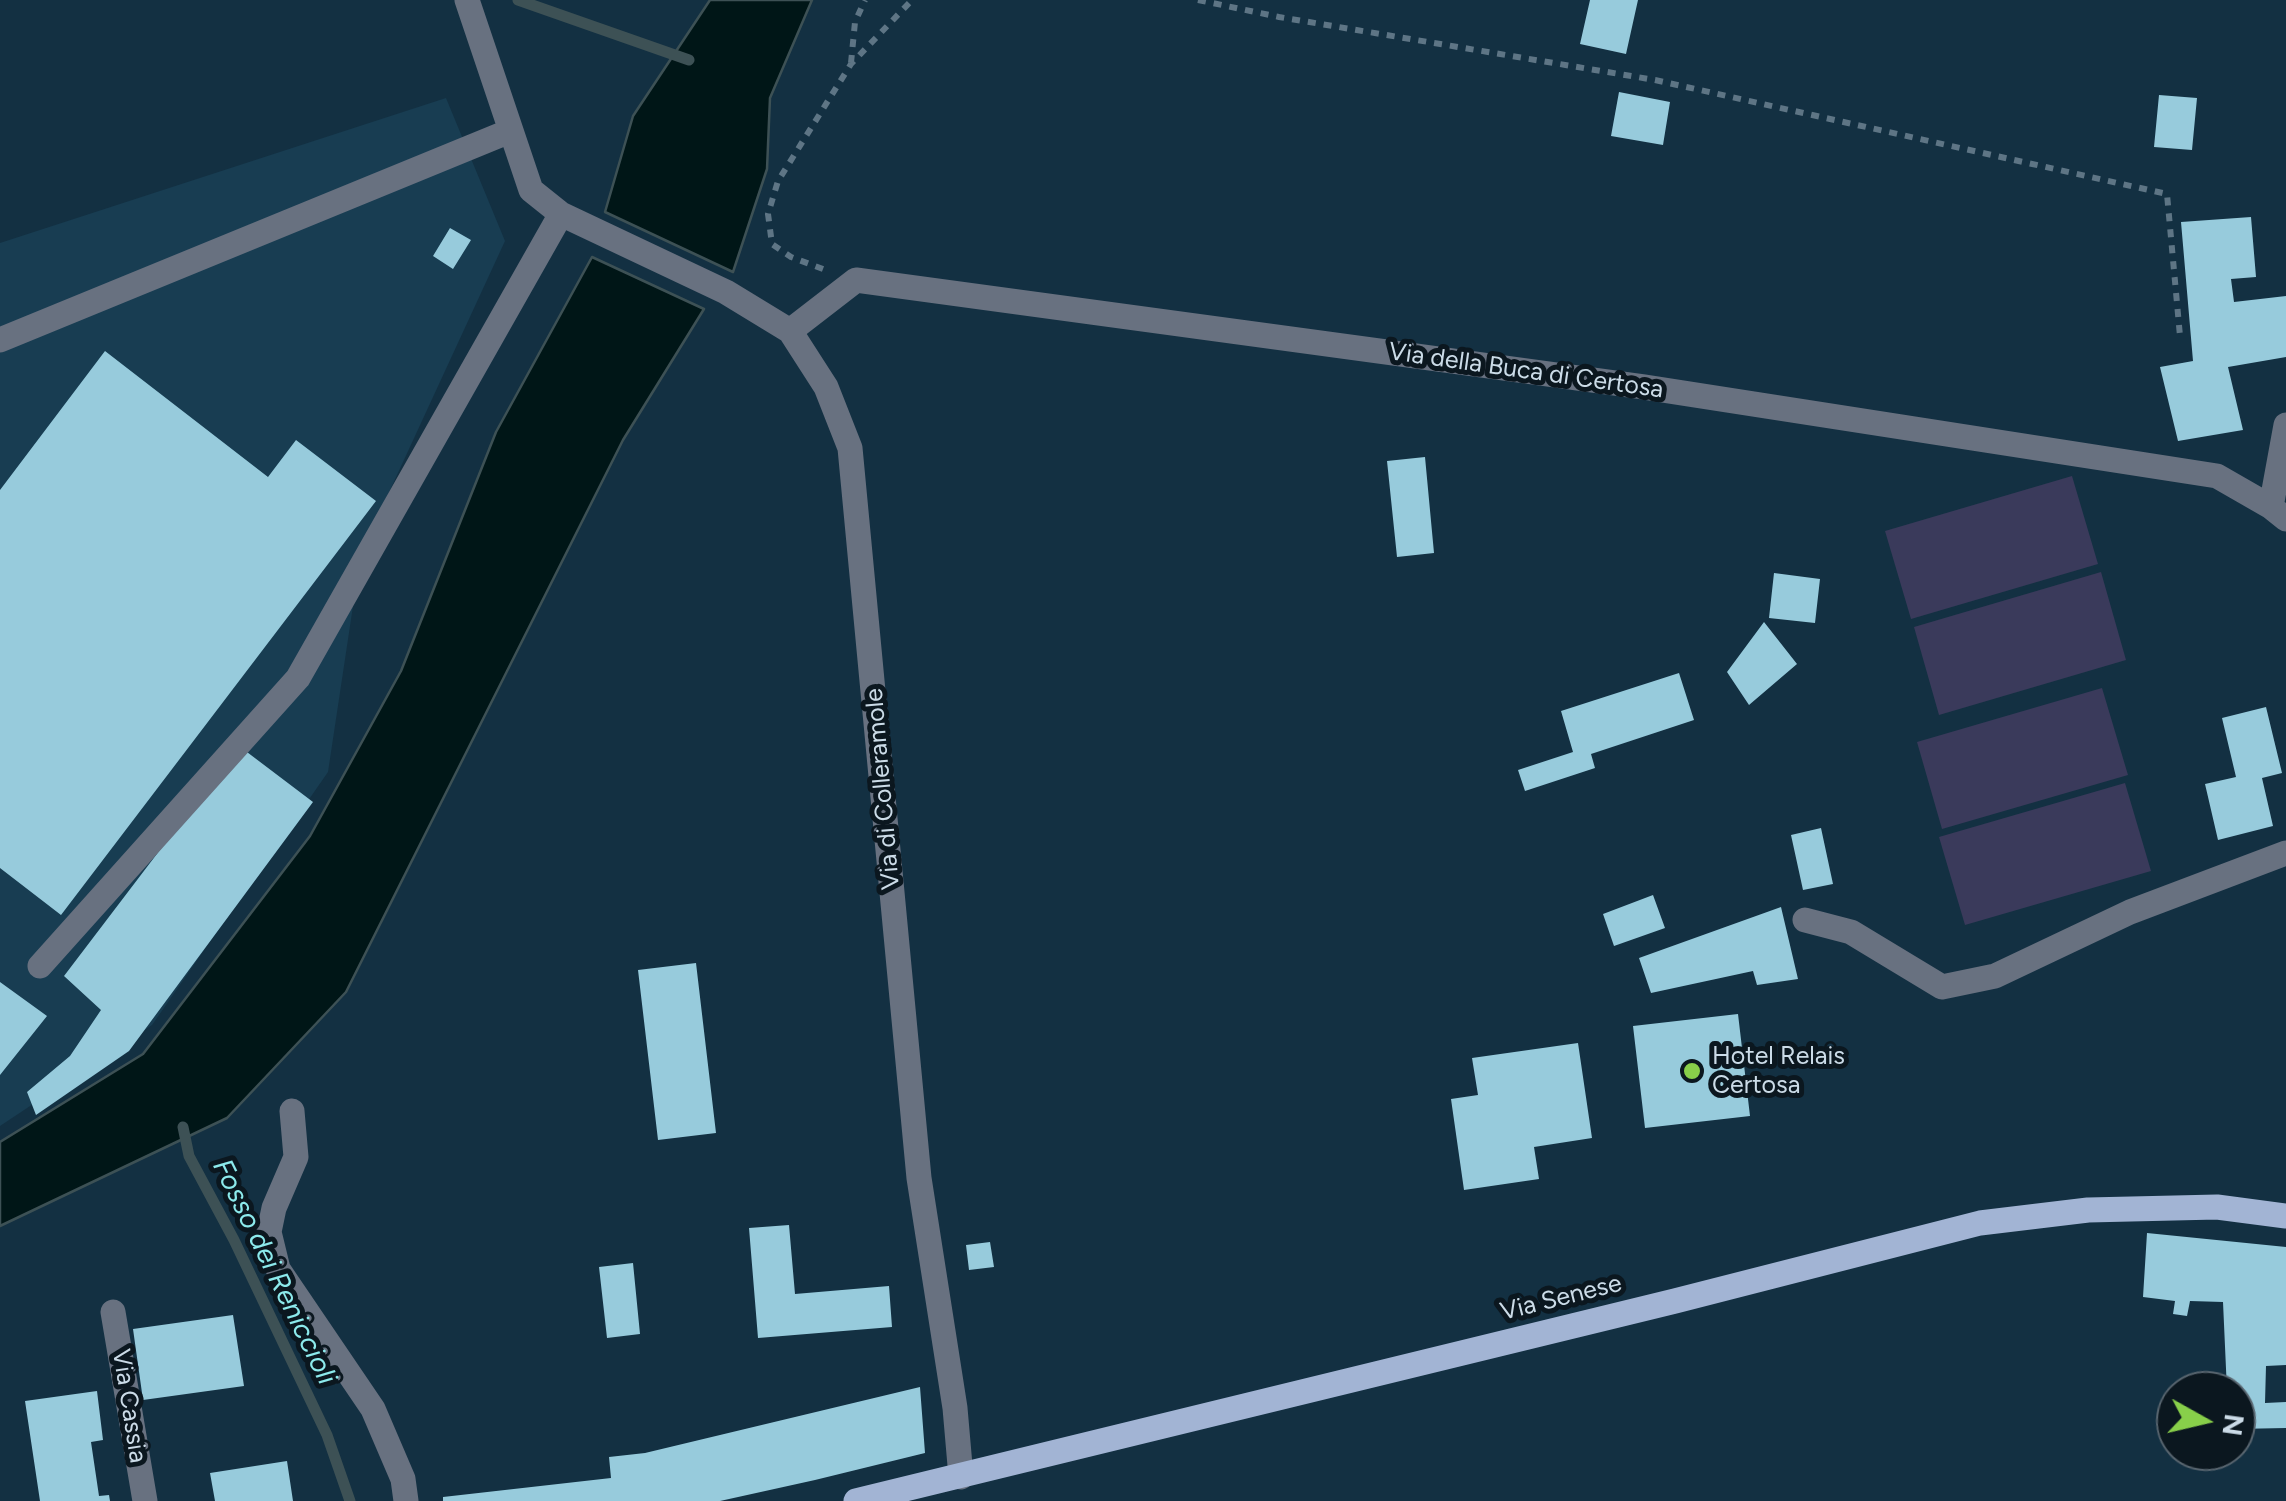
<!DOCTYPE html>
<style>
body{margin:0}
#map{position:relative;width:2286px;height:1501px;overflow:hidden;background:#133042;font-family:Figtree,sans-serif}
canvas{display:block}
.north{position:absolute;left:2156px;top:1371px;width:100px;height:100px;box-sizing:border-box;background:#0b171f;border:2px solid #58656f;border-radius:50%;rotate:98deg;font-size:28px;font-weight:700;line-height:40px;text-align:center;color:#cbdbe7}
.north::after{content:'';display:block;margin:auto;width:35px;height:45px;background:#88cf4a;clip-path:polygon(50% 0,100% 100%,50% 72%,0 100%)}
</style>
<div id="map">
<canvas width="2286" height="1501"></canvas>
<div class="north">N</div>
</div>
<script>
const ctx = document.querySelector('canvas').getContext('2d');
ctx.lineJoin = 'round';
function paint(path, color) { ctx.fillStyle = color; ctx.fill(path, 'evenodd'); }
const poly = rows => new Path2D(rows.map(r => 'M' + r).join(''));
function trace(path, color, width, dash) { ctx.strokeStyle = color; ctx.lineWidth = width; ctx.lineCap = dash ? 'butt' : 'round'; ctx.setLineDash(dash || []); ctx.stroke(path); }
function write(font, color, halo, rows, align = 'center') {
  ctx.font = font + ' Figtree,sans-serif'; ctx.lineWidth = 10; ctx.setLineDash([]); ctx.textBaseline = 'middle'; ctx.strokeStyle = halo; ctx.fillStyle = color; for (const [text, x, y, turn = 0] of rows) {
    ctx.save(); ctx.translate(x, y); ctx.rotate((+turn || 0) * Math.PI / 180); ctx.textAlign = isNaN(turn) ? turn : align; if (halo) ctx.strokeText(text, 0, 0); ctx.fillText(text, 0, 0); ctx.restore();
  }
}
paint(poly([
 [446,98,505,241,361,553,328,772,152,1025,0,1126,0,243]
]), '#183d52');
paint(poly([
 [2072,476,2098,564,1911,619,1885,531],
 [2101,572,2126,660,1939,715,1914,627],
 [2102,688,2128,775,1942,829,1917,742],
 [2125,783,2151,871,1965,925,1939,837]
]), '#3a3a5b');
const water = poly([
 [710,0,812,0,770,98,767,169,733,272,605,212,633,116,710,0],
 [592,257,704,309,623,440,346,992,227,1118,0,1226,0,1142,143,1054,310,836,401,671,496,432,592,257]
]);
paint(water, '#001617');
trace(water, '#3d5155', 2.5);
trace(poly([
 [518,0,689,60],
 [183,1127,189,1156,234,1240,327,1435,350,1501]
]), '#3d5155', 11);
paint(poly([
 [1590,0,1638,0,1626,54,1580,44],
 [1619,92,1670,102,1663,145,1611,136],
 [2159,95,2197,98,2192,150,2154,147],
 [2251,217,2256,277,2231,279,2234,302,2286,296,2286,357,2228,367,2243,430,2178,441,2160,367,2193,361,2181,222],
 [450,228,471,240,453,269,433,256],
 [105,351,268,477,296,440,376,501,61,915,0,868,0,490],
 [1425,457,1434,553,1397,557,1387,461],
 [1774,573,1820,579,1815,623,1769,618],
 [1764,622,1797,664,1749,705,1727,672],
 [1679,673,1694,720,1591,754,1595,768,1525,791,1518,770,1573,752,1561,711],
 [2266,707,2282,773,2262,778,2273,826,2218,840,2205,784,2236,777,2222,718],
 [239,746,313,802,129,1051,36,1115,27,1092,70,1056,101,1010,64,976],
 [1821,828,1833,884,1803,890,1791,835],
 [1653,895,1665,928,1614,946,1603,914],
 [1781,907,1798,979,1757,985,1753,971,1651,993,1639,958],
 [696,963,716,1133,658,1140,638,970],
 [0,982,47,1016,0,1075],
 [1738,1014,1750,1116,1645,1128,1633,1026],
 [1578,1043,1592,1138,1534,1147,1539,1179,1464,1190,1451,1099,1478,1095,1472,1058],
 [789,1225,795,1294,889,1286,892,1327,758,1338,749,1228],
 [2147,1233,2286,1247,2286,1365,2266,1366,2265,1403,2286,1402,2286,1428,2236,1429,2236,1391,2227,1391,2223,1302,2190,1301,2187,1316,2173,1314,2175,1301,2143,1297],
 [990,1242,994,1267,969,1270,966,1245],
 [633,1263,640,1334,607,1338,599,1267],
 [233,1315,244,1386,143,1400,133,1329],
 [920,1387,925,1453,815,1480,720,1501,443,1501,443,1497,611,1478,609,1457,645,1453],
 [97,1391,103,1440,91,1442,99,1496,109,1495,110,1501,40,1501,25,1401],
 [287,1461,293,1501,215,1501,210,1473]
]), '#97cbdc');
trace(poly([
 [1198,0,1279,17,1655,80,2167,194,2180,336],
 [851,63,855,22,865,0],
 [823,269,791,257,772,244,768,214,778,181,851,64,912,0]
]), '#5e7585', 6, [8, 8]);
trace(poly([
 [467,0,531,190,561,214,726,292,790,331,826,387,850,448,919,1178,955,1408,961,1477],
 [790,331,856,280,1644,387,2217,476,2271,507,2286,519],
 [0,340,510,131],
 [2271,507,2286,425],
 [1805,920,1851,932,1942,987,1995,976,2130,912,2286,853],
 [40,966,298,678,561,214],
 [292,1111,296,1157,274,1208,269,1232,278,1269,373,1409,403,1479,406,1501],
 [113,1312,145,1501]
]), '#687180', 25);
trace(poly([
 [856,1501,1675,1301,1980,1223,2088,1210,2217,1207,2286,1216]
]), '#a2b4d4', 25);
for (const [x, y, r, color] of [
 [1692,1071,10,"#88cf4a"]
]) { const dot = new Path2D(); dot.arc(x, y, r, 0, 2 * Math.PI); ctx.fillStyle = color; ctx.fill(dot); trace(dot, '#0b171f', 4); }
write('25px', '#cbdbe7', '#0b171f', [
 ["Via della Buca di Certosa",1526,371,8],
 ["Via di Colleramole",883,789,-95],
 ["Via Senese",1561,1298,-14],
 ["Via Cassia",129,1406,81]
]);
write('25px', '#cbdbe7', '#0b171f', [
 ["Hotel Relais",1712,1057],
 ["Certosa",1712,1086]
], 'left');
write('italic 28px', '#8ceaec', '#0b171f', [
 ["Fosso dei Reniccioli",274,1272,64]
]);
</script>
